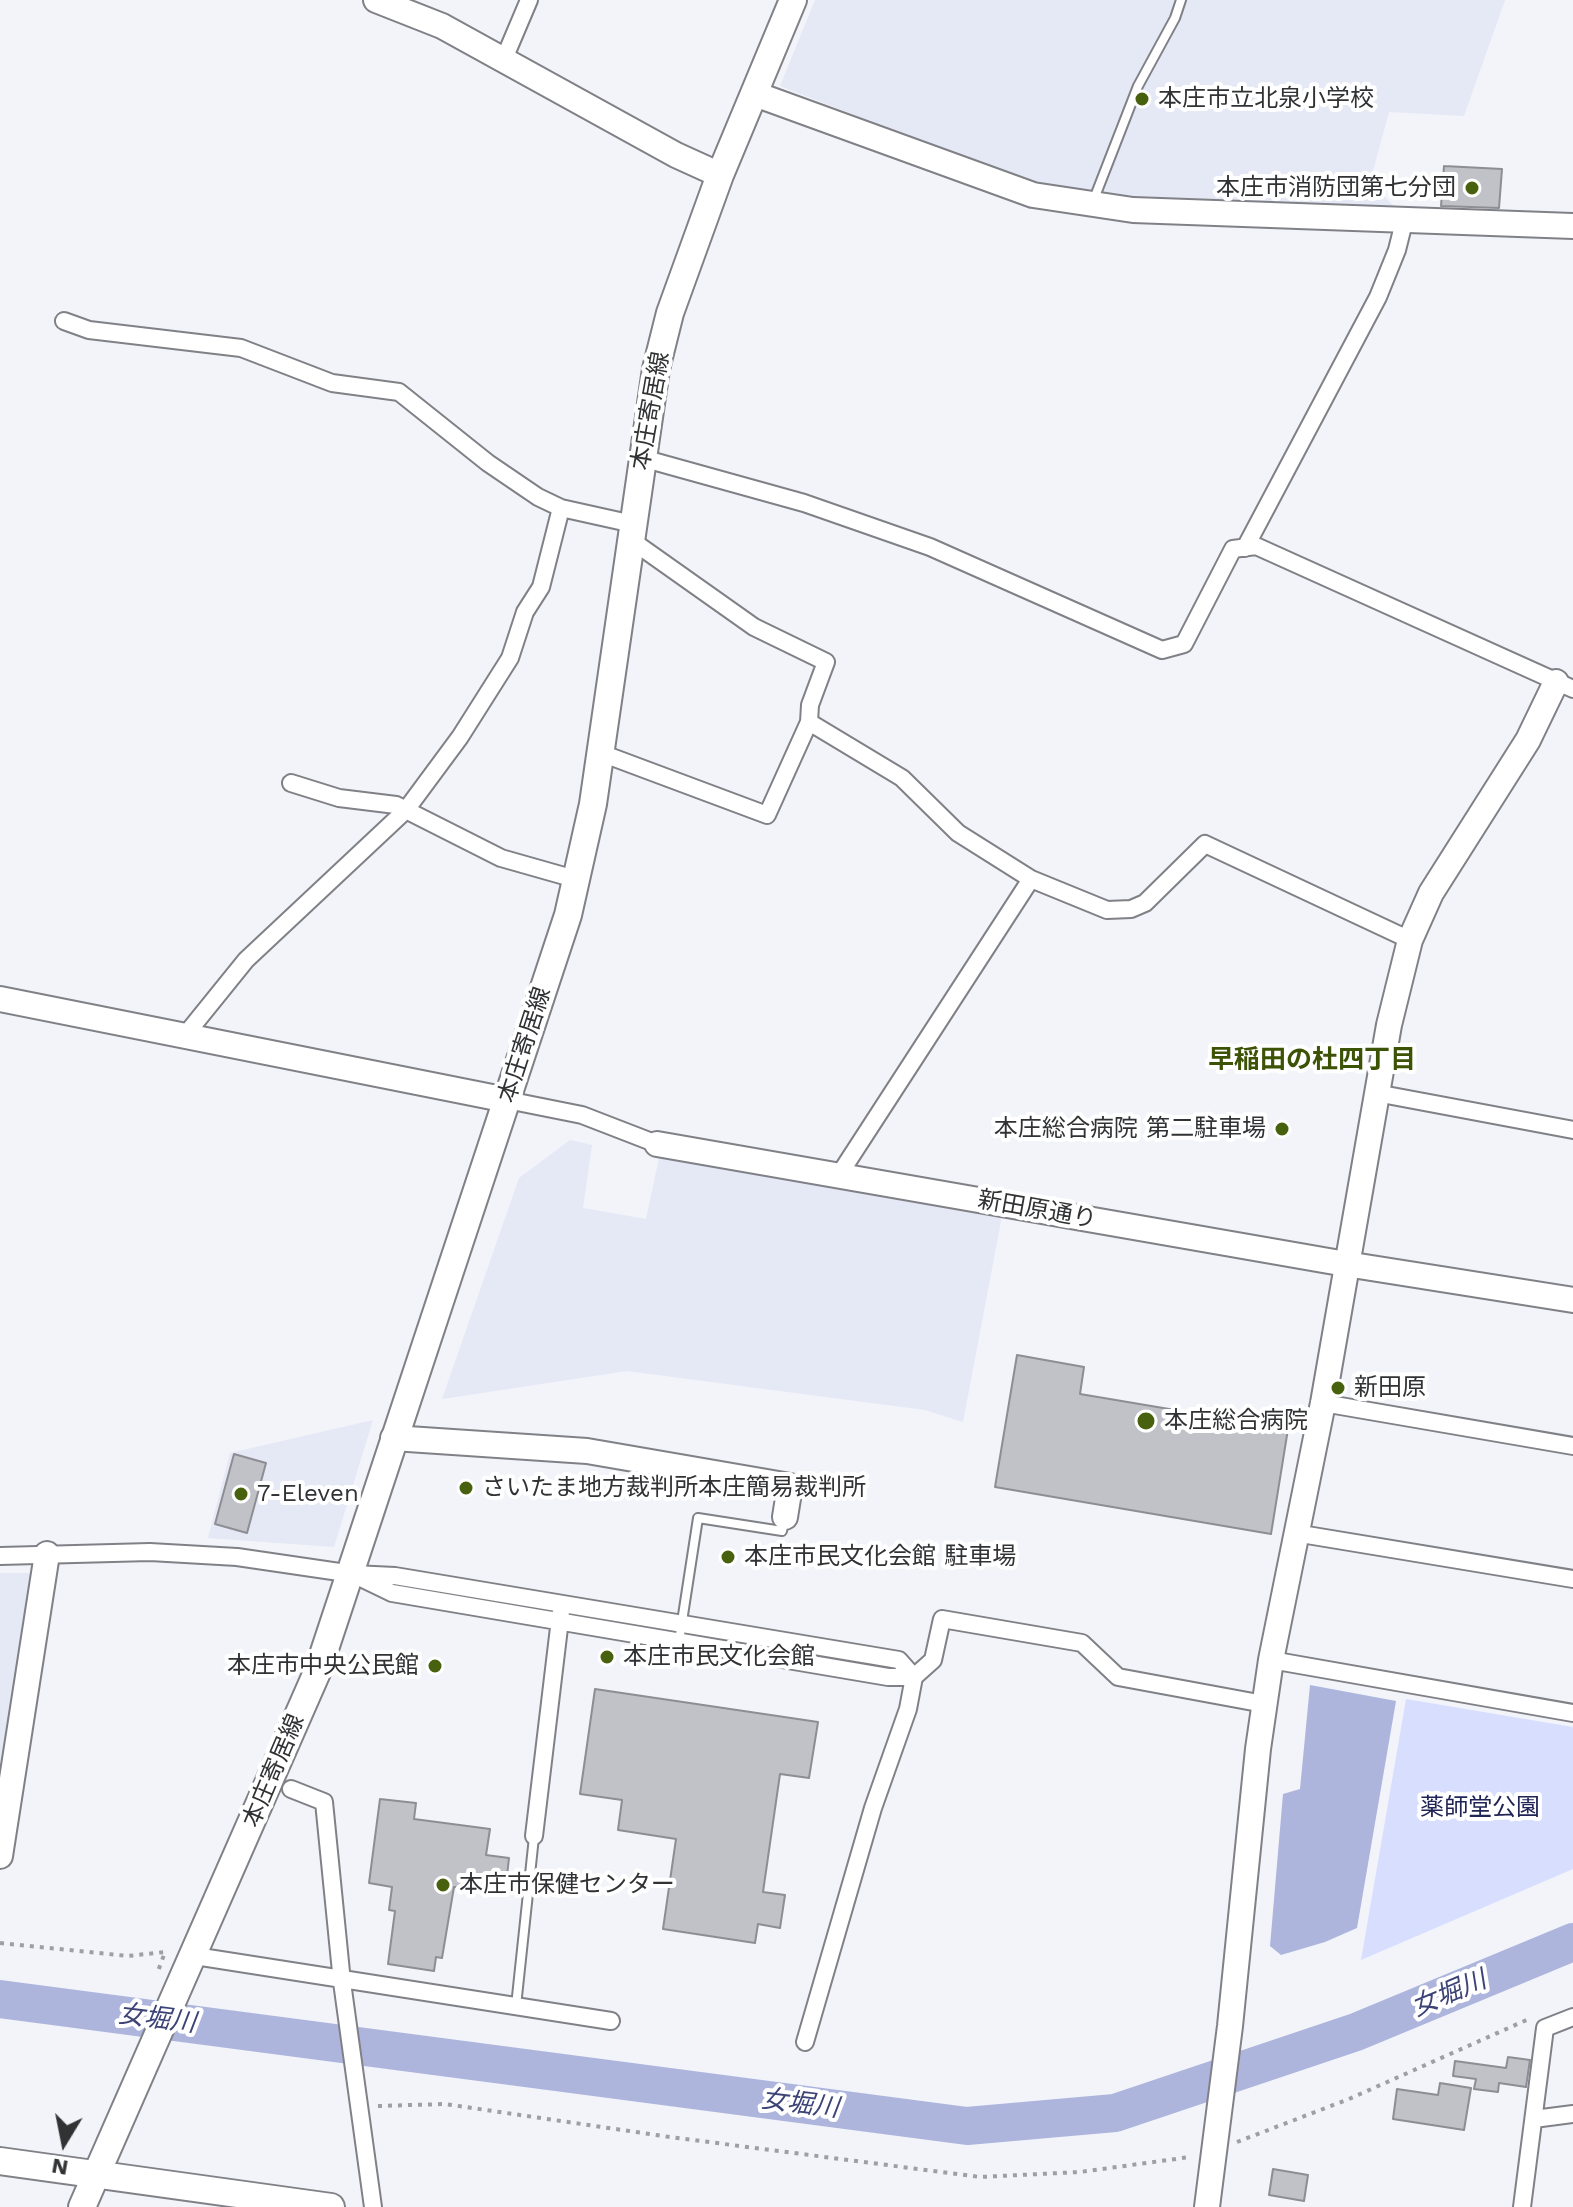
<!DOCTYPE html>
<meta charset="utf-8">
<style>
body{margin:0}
#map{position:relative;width:1573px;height:2207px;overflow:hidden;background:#f2f4fa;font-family:"Work Sans",sans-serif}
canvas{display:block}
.north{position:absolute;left:24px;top:2103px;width:80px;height:80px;-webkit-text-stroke:6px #fff;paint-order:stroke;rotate:190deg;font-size:22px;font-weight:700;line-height:32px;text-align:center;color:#313234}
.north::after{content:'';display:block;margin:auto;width:28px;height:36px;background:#313234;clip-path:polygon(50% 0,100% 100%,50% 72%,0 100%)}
</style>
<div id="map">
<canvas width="1573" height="2207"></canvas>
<div class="north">N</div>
</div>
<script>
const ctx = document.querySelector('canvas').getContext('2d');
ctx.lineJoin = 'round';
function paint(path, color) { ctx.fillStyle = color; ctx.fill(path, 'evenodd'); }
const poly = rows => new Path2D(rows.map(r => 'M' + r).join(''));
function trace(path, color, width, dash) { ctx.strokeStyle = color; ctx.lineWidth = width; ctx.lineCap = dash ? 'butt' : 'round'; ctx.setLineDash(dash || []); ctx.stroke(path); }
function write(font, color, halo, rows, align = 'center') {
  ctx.font = font + ' "Work Sans","Noto Sans JP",sans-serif'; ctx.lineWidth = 8; ctx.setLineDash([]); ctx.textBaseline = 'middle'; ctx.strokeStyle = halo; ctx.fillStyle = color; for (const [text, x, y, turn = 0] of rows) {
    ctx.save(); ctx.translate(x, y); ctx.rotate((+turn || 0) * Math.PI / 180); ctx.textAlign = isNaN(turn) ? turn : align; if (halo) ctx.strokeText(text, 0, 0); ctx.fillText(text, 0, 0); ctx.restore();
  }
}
paint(poly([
 [815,0,1505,0,1464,116,1389,112,1370,182,1397,209,1138,199,1039,187,780,86],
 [570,1140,592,1145,583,1208,646,1219,659,1158,1002,1216,963,1422,925,1410,627,1371,442,1399,519,1178],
 [373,1420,334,1547,208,1538,230,1453],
 [0,1573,36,1573,0,1796]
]), '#e5e8f5');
paint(poly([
 [1406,1699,1573,1727,1573,1869,1361,1960]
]), '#d8dffe');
paint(poly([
 [1310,1685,1396,1701,1357,1928,1325,1942,1281,1955,1270,1946,1283,1794,1300,1789]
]), '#adb5dd');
trace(poly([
 [0,1999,967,2126,1115,2113,1356,2032,1573,1942]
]), '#adb5dd', 38);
const building = poly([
 [1444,166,1502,169,1499,208,1441,206,1444,166],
 [1017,1355,1084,1367,1080,1394,1288,1429,1271,1534,995,1487,1017,1355],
 [234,1454,266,1463,247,1533,215,1524,234,1454],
 [595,1689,818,1722,809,1778,780,1774,763,1892,785,1895,780,1928,758,1924,755,1943,663,1929,676,1839,618,1830,622,1800,580,1794,595,1689],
 [380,1799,416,1803,414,1819,490,1829,486,1855,509,1858,505,1894,454,1887,442,1958,436,1957,434,1971,388,1964,395,1911,389,1910,392,1887,369,1883,380,1799],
 [1508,2057,1530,2060,1526,2087,1499,2083,1498,2092,1474,2089,1476,2079,1453,2076,1455,2061,1506,2068,1508,2057],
 [1440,2083,1471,2088,1464,2130,1393,2119,1397,2089,1438,2095,1440,2083],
 [1273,2169,1308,2175,1304,2201,1269,2195,1273,2169]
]);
paint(building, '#c0c2c8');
trace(building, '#8c8e93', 2);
const lane = poly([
 [1094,199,1138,86,1175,18,1181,0],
 [679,1641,698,1518,782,1531,785,1518],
 [516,2006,534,1837]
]);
const street = poly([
 [504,59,529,0],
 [64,321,89,330,241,348,332,383,399,392,488,463,538,497,561,508,633,524],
 [642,458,804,503,930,547,1162,650,1184,644,1233,549,1256,546,1573,689],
 [631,540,754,627,826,662,810,705,809,722],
 [1245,548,1378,297,1397,250,1404,222],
 [601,753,767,815,809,722,902,778,958,833,1031,879],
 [291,783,339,798,396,805,501,858,575,879],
 [187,1033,246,960,406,810,460,737,510,658,525,612,541,587,561,508],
 [1376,1093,1573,1130],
 [507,1100,582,1115,657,1144],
 [839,1175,1031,879,1107,910,1131,909,1145,903,1205,844,1410,940],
 [1323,1403,1573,1446],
 [1295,1533,1573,1579],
 [0,1556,150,1552,237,1557,353,1574,395,1576,899,1660,914,1677],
 [361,1578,392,1593,888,1677,914,1677],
 [1271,1660,1573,1713],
 [291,1789,324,1802,342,1982,373,2207],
 [534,1836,561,1611],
 [195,1956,611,2021],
 [805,2042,873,1808,908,1709,914,1677,933,1660,942,1619,1082,1643,1118,1677,1264,1704],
 [1534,2119,1573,2114],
 [1522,2207,1545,2028,1573,2017]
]);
const secondary = poly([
 [376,0,442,26,676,155,720,175],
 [755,94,1033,195,1133,210,1573,226],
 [0,999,507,1100],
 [657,1144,1346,1264,1573,1300],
 [393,1438,587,1451,790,1486,785,1517],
 [0,1856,47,1554],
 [1207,2207,1230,2026,1258,1749,1271,1660,1323,1403,1389,1025,1410,940,1431,893,1528,740,1556,682]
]);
const primary = poly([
 [0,2161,331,2207],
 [82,2207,318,1670,568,915,593,804,656,369,670,313,720,175,793,0]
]);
trace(lane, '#808187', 12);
trace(street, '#808187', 20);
trace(secondary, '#808187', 28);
trace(primary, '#808187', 30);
trace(poly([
 [0,1943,128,1956,165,1952,157,1974],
 [378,2106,445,2104,670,2137,980,2177,1080,2172,1190,2157],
 [1237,2142,1349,2099,1531,2018]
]), '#9d9fa3', 4, [4, 6]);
trace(lane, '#fff', 8);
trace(street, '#fff', 16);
trace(secondary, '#fff', 24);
trace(primary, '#fff', 26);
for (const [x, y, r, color] of [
 [1142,99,8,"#48610e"],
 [1472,188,8,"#48610e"],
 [1282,1129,8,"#48610e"],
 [1338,1388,8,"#48610e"],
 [1146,1421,10,"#48610e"],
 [466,1488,8,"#48610e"],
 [241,1494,8,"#48610e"],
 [728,1557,8,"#48610e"],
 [607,1657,8,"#48610e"],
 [435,1666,8,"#48610e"],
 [443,1885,8,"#48610e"]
]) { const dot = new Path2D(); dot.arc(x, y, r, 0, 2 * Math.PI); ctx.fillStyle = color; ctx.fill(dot); trace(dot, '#fff', 3); }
write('24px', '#313234', '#fff', [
 ["本庄市立北泉小学校",1158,99],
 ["本庄市消防団第七分団",1456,188,"right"],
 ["本庄総合病院 第二駐車場",1266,1129,"right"],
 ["新田原",1354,1388],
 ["本庄総合病院",1164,1421],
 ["さいたま地方裁判所本庄簡易裁判所",482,1488],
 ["7-Eleven",257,1494],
 ["本庄市民文化会館 駐車場",744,1557],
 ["本庄市民文化会館",623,1657],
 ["本庄市中央公民館",419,1666,"right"],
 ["本庄市保健センター",459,1885]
], 'left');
write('24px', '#313234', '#fff', [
 ["本庄寄居線",651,411,-80],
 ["本庄寄居線",525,1045,-72],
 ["新田原通り",1037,1210,10],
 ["本庄寄居線",274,1771,-67]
]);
write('24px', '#202556', '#fff', [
 ["薬師堂公園",1480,1808]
]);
write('bold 26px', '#3c5204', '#fff', [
 ["早稲田の杜四丁目",1312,1060]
]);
write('italic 26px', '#3c4377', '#fff', [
 ["女堀川",1449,1994,-23],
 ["女堀川",157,2019,7],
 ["女堀川",800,2104,7]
]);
</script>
